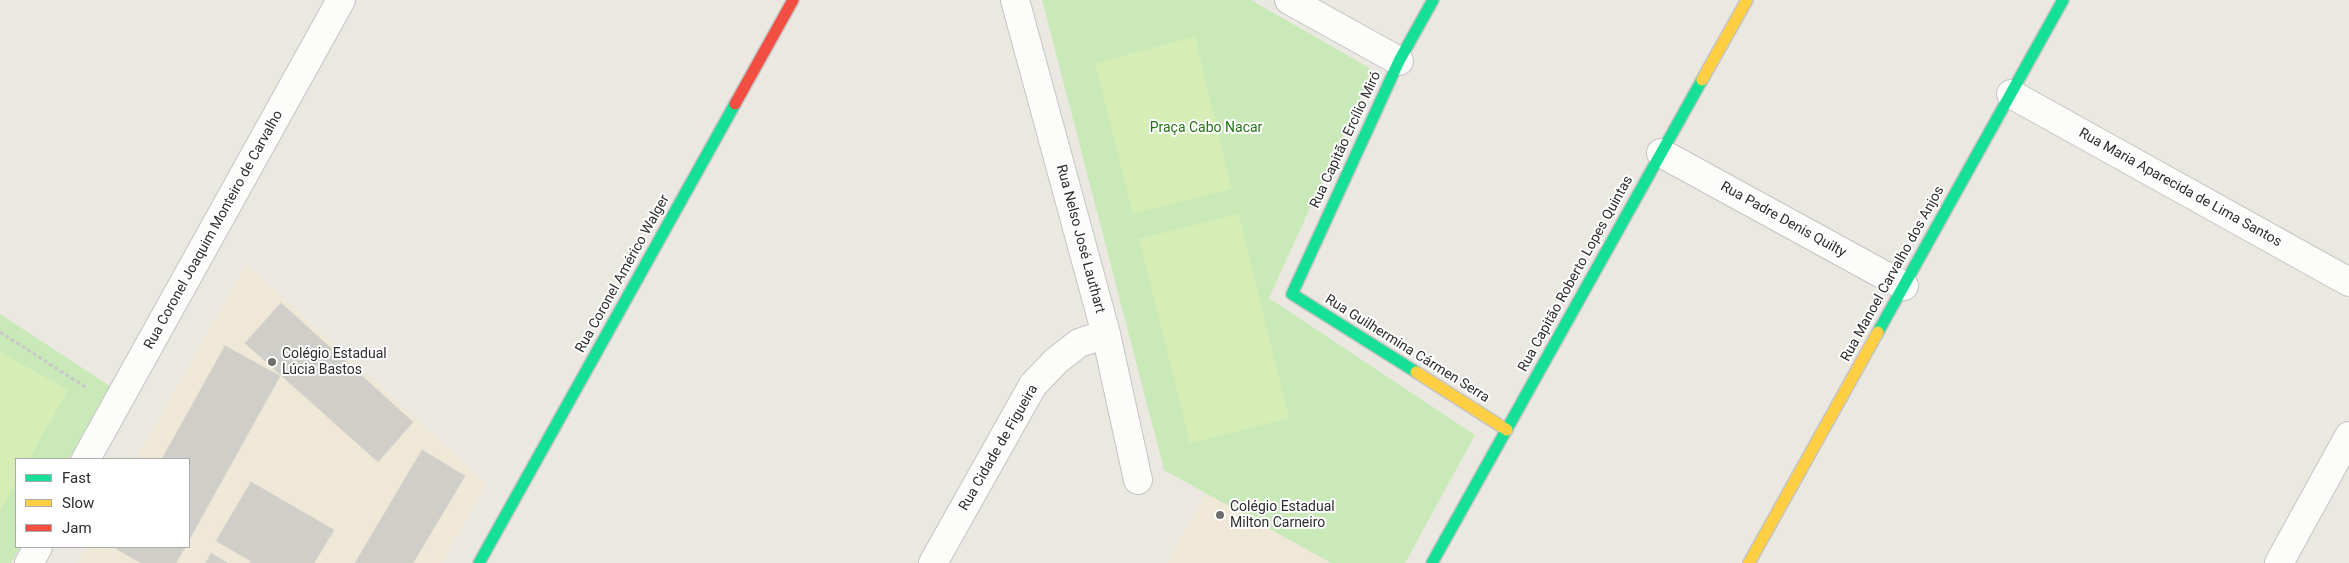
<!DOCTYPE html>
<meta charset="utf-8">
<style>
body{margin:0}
#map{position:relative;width:2349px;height:563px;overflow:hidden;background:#ebe8e2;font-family:Roboto,sans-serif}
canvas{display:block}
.legend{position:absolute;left:15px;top:458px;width:175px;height:90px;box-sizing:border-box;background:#fff;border:1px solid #ababab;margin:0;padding:6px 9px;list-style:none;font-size:15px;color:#2d2d2d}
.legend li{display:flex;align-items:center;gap:10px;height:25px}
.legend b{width:25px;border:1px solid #ababab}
</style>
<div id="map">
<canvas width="2349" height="563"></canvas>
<ul class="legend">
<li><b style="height:6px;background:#16e098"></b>Fast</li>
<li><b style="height:6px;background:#ffcf43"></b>Slow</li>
<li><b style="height:6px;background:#f24e42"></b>Jam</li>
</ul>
</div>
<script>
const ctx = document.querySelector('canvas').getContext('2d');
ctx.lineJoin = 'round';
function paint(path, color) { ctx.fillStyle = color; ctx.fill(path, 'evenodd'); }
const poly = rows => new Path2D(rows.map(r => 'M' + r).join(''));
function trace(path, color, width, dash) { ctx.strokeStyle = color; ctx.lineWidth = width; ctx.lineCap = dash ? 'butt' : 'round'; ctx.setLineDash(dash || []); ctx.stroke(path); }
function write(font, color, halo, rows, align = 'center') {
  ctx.font = font + ' Roboto,sans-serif'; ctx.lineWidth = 4; ctx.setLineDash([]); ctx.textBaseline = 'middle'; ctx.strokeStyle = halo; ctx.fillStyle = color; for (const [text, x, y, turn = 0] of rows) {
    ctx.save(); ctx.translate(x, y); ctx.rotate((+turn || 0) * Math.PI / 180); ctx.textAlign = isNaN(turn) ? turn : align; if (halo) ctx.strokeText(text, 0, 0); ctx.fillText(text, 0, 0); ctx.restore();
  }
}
paint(poly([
 [246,265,487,484,442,563,78,563,87,547,189,547,189,459,136,459],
 [1206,493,1331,563,1167,563]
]), '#efe8d6');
paint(poly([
 [1042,0,1251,0,1373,70,1269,298,1475,435,1405,563,1331,563,1164,470],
 [0,314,110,386,69,459,16,459,16,547,20,547,11,563,0,563]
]), '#cae9b8');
paint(poly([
 [1195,37,1232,189,1133,214,1095,63],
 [1239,214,1289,418,1190,443,1139,239],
 [0,352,68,390,29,459,16,459,16,483,0,512]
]), '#d6eeb5');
const building = poly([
 [281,303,413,422,378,462,245,343,281,303],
 [225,346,280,376,189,540,189,459,162,459,225,346],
 [422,450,465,476,413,563,355,563,422,450],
 [251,482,334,530,314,563,250,563,251,561,216,541,251,482],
 [113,547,185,547,176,563,141,563,113,547],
 [211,553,227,563,206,563,211,553]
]);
paint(building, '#d0cec9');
trace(building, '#d6d4ce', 1);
const street = poly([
 [1015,0,1106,334,1138,480],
 [1289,0,1399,61],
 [2011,94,2349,282],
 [1661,153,1904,286],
 [86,459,341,0],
 [29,563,38,547],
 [933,563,1033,385,1056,361,1079,343,1106,334],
 [2279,563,2349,436]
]);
const fast = poly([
 [1878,332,2063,0],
 [1416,372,1292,294,1399,61,1433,0],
 [479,563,735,104],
 [1432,563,1702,80]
]);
const slow = poly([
 [1702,80,1747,0],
 [1416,372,1507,430],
 [1749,563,1878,332]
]);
const jam = poly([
 [735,104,793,0]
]);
trace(street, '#c4c4c4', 30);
trace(fast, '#c4c4c4', 14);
trace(slow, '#c4c4c4', 14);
trace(jam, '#c4c4c4', 14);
trace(poly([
 [0,332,87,388]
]), '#c8c8c8', 3, [4, 2.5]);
trace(street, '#fcfcfb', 28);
trace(fast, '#16e098', 11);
trace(slow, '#ffcf43', 11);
trace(jam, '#f24e42', 11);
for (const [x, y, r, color] of [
 [272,362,5,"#706e6c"],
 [1220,515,5,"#706e6c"]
]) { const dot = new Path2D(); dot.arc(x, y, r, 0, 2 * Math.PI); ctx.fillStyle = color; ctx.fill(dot); trace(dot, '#fff', 2); }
write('14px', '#237314', '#fff', [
 ["Praça Cabo Nacar",1206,128]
]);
write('14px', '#2d2d2d', '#fff', [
 ["Rua Capitão Ercílio Miró",1346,140,-65],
 ["Rua Maria Aparecida de Lima Santos",2180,188,29],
 ["Rua Padre Denis Quilty",1783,220,29],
 ["Rua Coronel Joaquim Monteiro de Carvalho",214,230,-61],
 ["Rua Nelso José Lauthart",1080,239,75],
 ["Rua Coronel Américo Walger",623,274,-61],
 ["Rua Capitão Roberto Lopes Quintas",1576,274,-61],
 ["Rua Manoel Carvalho dos Anjos",1893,274,-61],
 ["Rua Guilhermina Cármen Serra",1407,349,32],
 ["Rua Cidade de Figueira",999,448,-60]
]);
write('14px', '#2d2d2d', '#fff', [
 ["Colégio Estadual",282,354],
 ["Lúcia Bastos",282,370],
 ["Colégio Estadual",1230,507],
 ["Milton Carneiro",1230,523]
], 'left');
</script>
